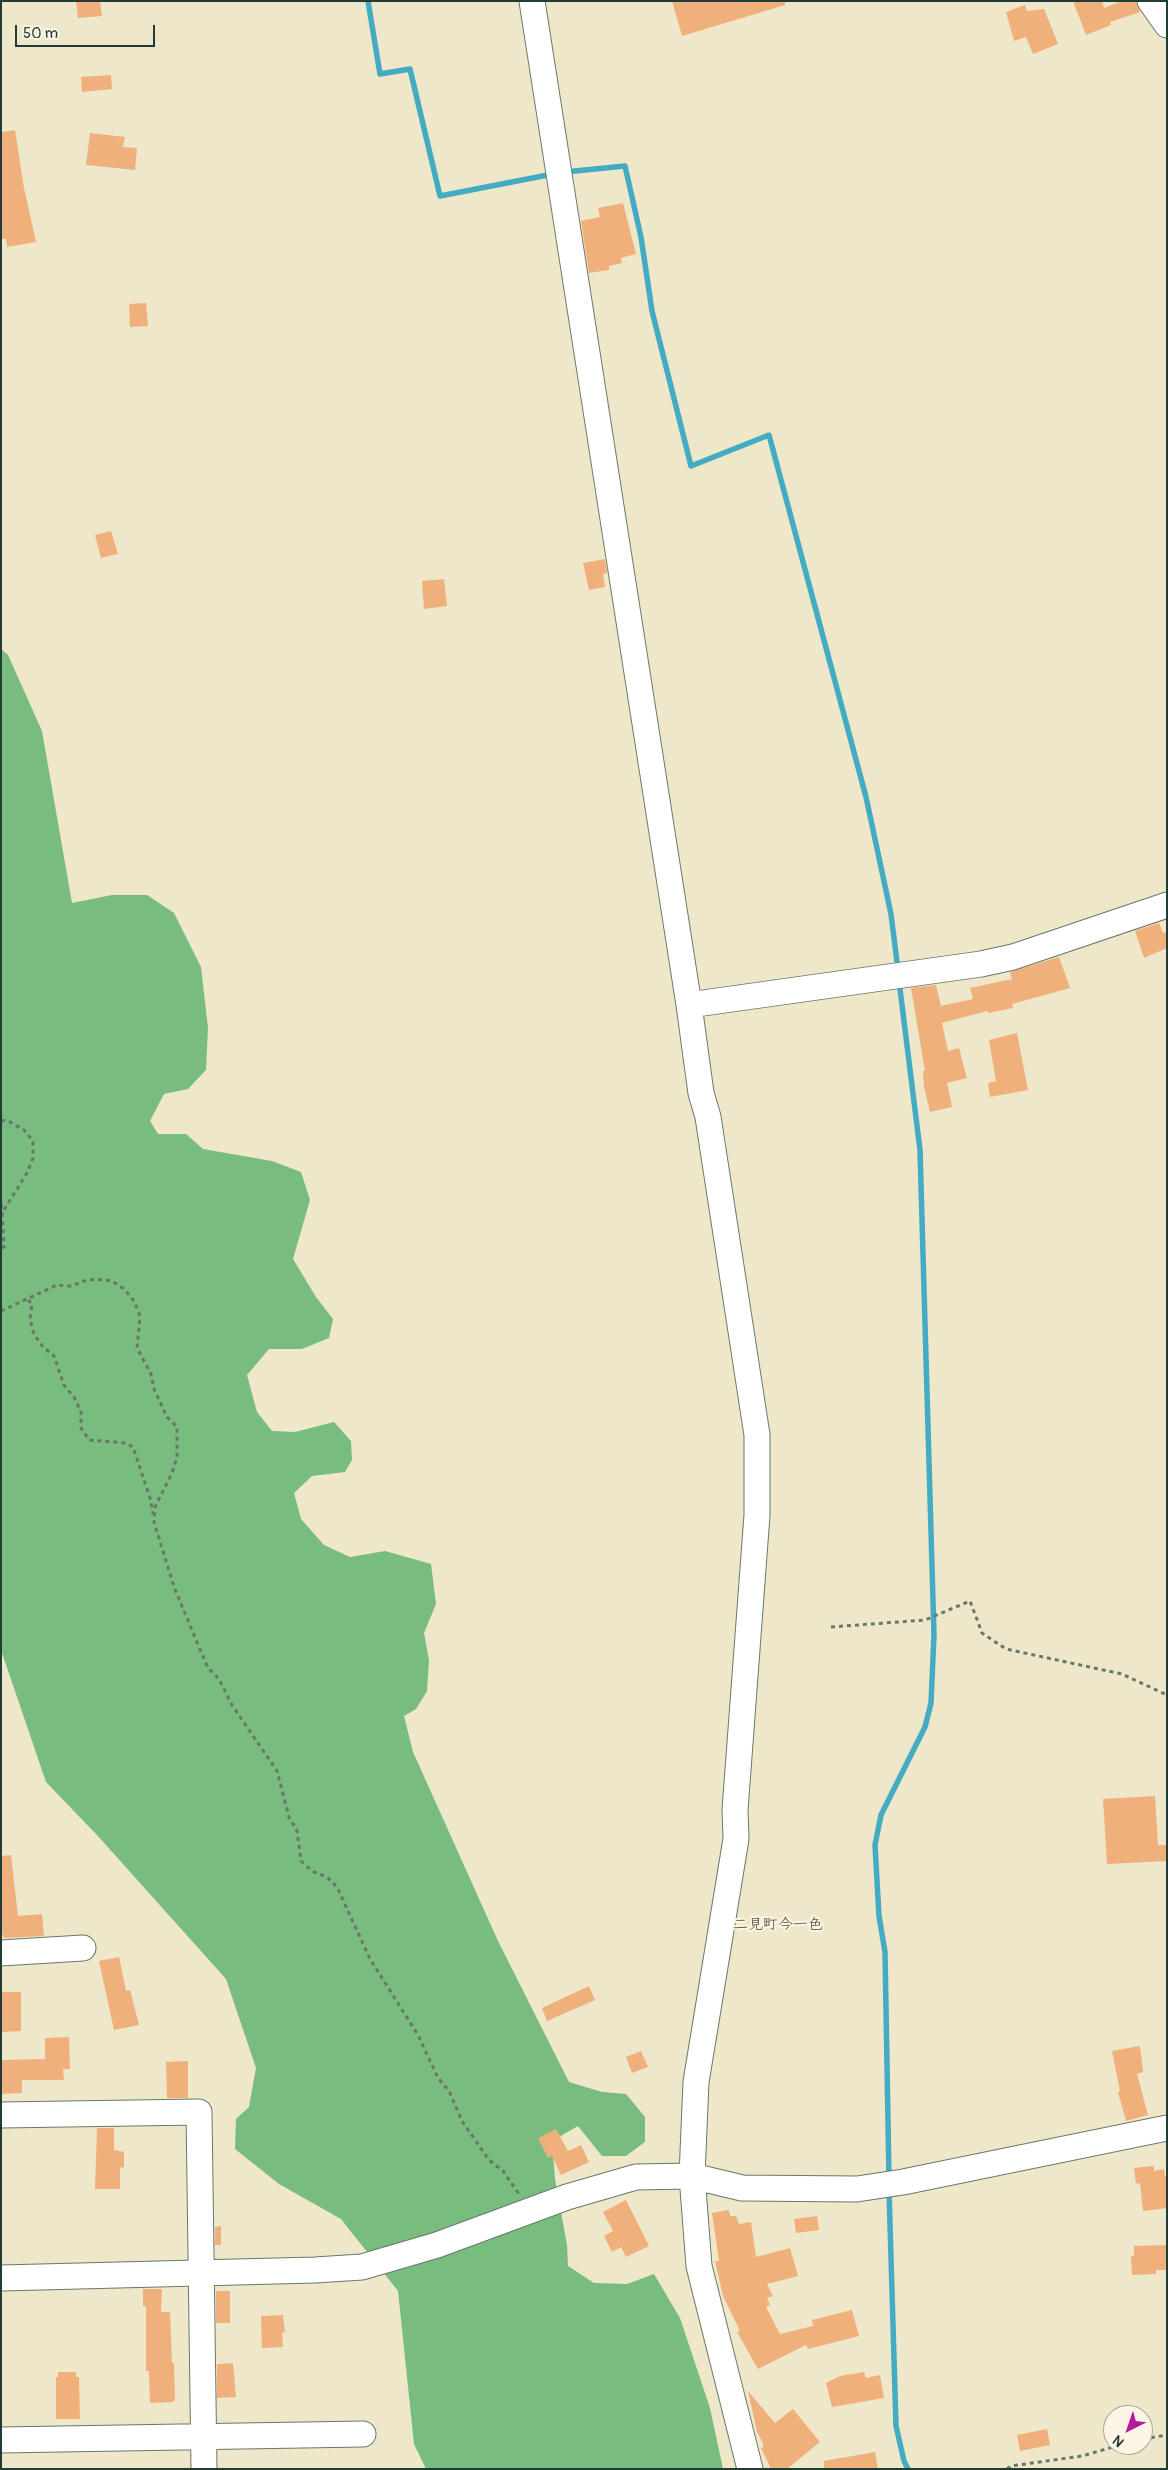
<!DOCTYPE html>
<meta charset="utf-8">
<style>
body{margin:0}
#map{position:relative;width:1168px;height:2470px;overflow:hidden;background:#efe7c9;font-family:Pangolin,sans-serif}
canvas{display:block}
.frame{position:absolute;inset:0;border:2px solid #1f3d34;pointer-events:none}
.north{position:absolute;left:1103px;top:2405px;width:50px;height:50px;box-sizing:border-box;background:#fcf5e5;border:1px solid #a4ab9e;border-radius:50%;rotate:221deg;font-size:14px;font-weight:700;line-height:20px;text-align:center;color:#1f3d34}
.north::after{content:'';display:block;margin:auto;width:18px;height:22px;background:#b5179e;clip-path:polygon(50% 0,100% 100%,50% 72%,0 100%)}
.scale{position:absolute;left:15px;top:25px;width:140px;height:22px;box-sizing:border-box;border:2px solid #1f3d34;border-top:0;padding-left:6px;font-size:15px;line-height:18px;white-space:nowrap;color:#1f3d34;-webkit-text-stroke:4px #fcf5e5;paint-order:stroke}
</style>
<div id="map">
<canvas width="1168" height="2470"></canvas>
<div class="frame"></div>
<div class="north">N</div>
<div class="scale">50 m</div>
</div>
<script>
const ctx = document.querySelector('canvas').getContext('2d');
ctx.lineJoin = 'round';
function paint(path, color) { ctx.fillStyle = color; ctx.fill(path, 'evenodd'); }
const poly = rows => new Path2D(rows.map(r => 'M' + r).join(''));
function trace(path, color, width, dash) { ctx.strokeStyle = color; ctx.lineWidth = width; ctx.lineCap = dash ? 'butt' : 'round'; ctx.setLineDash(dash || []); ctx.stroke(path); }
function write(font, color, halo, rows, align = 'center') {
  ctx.font = font + ' Pangolin,"Klee One",sans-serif'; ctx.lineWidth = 4; ctx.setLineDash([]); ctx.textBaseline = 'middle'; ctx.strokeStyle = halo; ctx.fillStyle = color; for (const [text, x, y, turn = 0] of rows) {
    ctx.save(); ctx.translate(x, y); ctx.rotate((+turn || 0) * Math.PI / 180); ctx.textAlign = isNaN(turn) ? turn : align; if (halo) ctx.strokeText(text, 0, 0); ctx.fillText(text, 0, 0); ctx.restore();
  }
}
paint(poly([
 [1,649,8,655,42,731,72,903,112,895,147,895,174,913,201,967,208,1028,206,1070,188,1089,164,1094,150,1121,158,1134,186,1134,203,1149,272,1161,301,1172,310,1200,293,1259,316,1297,333,1319,329,1338,302,1349,269,1349,247,1375,257,1412,272,1431,295,1432,334,1422,351,1441,352,1460,345,1472,312,1476,294,1493,301,1519,324,1545,350,1557,385,1551,431,1564,436,1604,424,1633,429,1660,427,1691,416,1709,404,1716,413,1752,498,1941,569,2082,602,2092,626,2094,645,2117,645,2142,626,2156,602,2156,578,2126,552,2141,555,2179,567,2245,568,2266,594,2283,627,2284,654,2274,680,2318,710,2408,723,2469,426,2469,414,2444,398,2291,341,2219,279,2184,235,2149,236,2119,249,2107,256,2068,226,1979,97,1835,46,1782,1,1650]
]), '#78bc7f');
trace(poly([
 [368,1,380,74,410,69,440,196,553,174],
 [565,172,625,166,641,237,652,311,691,466,769,435,866,797,891,914,898,970],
 [889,2178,885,1952,879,1916,875,1845,881,1815,925,1727,931,1703,934,1635,920,1150,899,981],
 [889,2190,896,2426,904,2461,908,2469]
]), '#43abc2', 5.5);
paint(poly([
 [76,1,100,1,102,16,78,18],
 [672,1,785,1,785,5,682,36],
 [1073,1,1102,1,1104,8,1122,1,1136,1,1140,12,1110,22,1111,25,1086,35],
 [1025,5,1027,11,1044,9,1058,44,1033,54,1026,37,1014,41,1006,12],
 [111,75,112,89,82,92,81,77],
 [15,130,24,188,36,242,7,247,6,239,1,239,1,132],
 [90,133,125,137,123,147,137,148,135,170,86,165],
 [623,203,636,254,621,258,622,263,609,266,609,270,589,273,581,221,600,217,598,208],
 [146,303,148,326,130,327,129,304],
 [111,531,118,554,101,558,95,535],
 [605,559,607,573,603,574,605,587,589,590,583,563],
 [444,579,447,606,424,609,422,581],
 [1159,923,1163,933,1167,932,1167,948,1144,958,1135,931],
 [1059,957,1070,988,1012,1004,1013,1008,988,1013,987,1011,942,1023,948,1051,959,1048,967,1078,947,1083,952,1107,930,1112,924,1087,923,1071,925,1071,911,988,936,985,941,1006,973,999,970,988,1012,979,1010,972],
 [1017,1033,1028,1090,990,1097,988,1083,996,1081,989,1040],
 [1155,1796,1158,1845,1167,1845,1167,1861,1107,1864,1103,1799],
 [11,1855,18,1916,42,1914,44,1936,4,1938,1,1931,1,1856],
 [119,1957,126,1991,130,1990,139,2025,114,2030,99,1961],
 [589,1986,595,2000,547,2021,542,2008],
 [1,1992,21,1992,21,2031,1,2032],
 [69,2037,70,2069,63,2069,64,2080,22,2080,22,2093,1,2094,1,2060,45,2059,45,2038],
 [1140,2046,1143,2072,1137,2074,1148,2115,1126,2121,1118,2092,1120,2091,1112,2051],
 [641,2051,648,2067,632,2073,626,2057],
 [188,2061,188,2098,167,2098,166,2062],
 [97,2128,114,2128,114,2150,124,2152,124,2167,120,2168,120,2189,95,2189],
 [556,2129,568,2151,581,2145,589,2162,561,2175,552,2156,548,2158,538,2138],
 [1154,2166,1154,2171,1164,2169,1165,2176,1167,2176,1167,2208,1143,2211,1140,2183,1136,2184,1134,2168],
 [626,2200,649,2246,626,2257,621,2247,612,2252,604,2236,613,2231,603,2212],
 [729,2210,730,2216,736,2216,739,2224,751,2222,756,2257,790,2248,798,2276,767,2284,773,2296,767,2298,770,2305,766,2307,780,2334,813,2326,812,2320,852,2310,859,2336,808,2349,806,2345,758,2369,737,2332,740,2331,723,2296,715,2261,719,2261,712,2213],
 [817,2216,819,2230,796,2233,794,2219],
 [221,2226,221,2245,215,2245,215,2227],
 [1167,2245,1167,2270,1156,2270,1156,2274,1132,2275,1131,2256,1134,2256,1134,2246],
 [143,2289,162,2289,161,2312,170,2312,172,2363,174,2363,175,2400,173,2402,150,2403,149,2371,146,2371,146,2306,143,2306],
 [216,2291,230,2291,230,2323,216,2323],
 [283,2315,285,2332,282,2333,283,2347,262,2348,261,2316],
 [233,2363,236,2397,217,2398,217,2364],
 [58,2372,76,2372,76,2377,79,2377,80,2419,56,2419,56,2377,58,2377],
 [864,2372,866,2378,880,2375,884,2398,832,2407,826,2383,840,2376],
 [748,2391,775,2423,793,2409,820,2442,787,2469,771,2469,761,2448,763,2448,763,2443,757,2432],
 [1047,2429,1050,2445,1020,2451,1017,2435],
 [875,2452,878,2469,824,2469,824,2461]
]), '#efb07b');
const minor = poly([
 [532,1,689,1005,701,1093,708,1117,757,1435,757,1515,735,1810,736,1839,696,2082,692,2176,699,2266,750,2469],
 [1150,1,1167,25],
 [689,1005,981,964,1013,957,1167,905],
 [1,1953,83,1948],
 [1,2115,199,2112,204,2469],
 [1,2278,315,2270,362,2267,437,2245,567,2197,636,2177,692,2176,742,2188,857,2189,903,2182,1167,2128],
 [1,2440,363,2434]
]);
trace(minor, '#687868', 27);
trace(poly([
 [1,1120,10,1122,24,1130,33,1141,33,1158,27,1173,2,1213,4,1247,1,1250],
 [1,1204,2,1213],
 [28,1300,32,1304,30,1319,34,1334,43,1347,54,1356,64,1385,74,1397,81,1412,81,1428,89,1440,125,1443,133,1447,151,1501,153,1514],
 [1,1311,57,1285,71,1286,84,1281,97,1279,112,1281,124,1289,134,1301,140,1316,137,1348,151,1374,154,1389,167,1417,177,1427,177,1457,172,1473,155,1507,154,1522,174,1587,196,1640,208,1668,219,1679,232,1705,277,1771,289,1817,297,1831,301,1861,312,1871,327,1877,337,1887,370,1959,418,2035,438,2078,449,2091,462,2121,489,2160,503,2171,519,2194],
 [831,1627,925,1620,970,1601,982,1633,1006,1649,1122,1674,1167,1695],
 [1143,2439,1167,2435],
 [1007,2469,1011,2466,1082,2456,1120,2445]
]), '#687868', 3, [4, 4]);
trace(minor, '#fff', 25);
write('bold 15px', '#68654d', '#fcf5e5', [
 ["二見町今一色",778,1925]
]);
</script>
